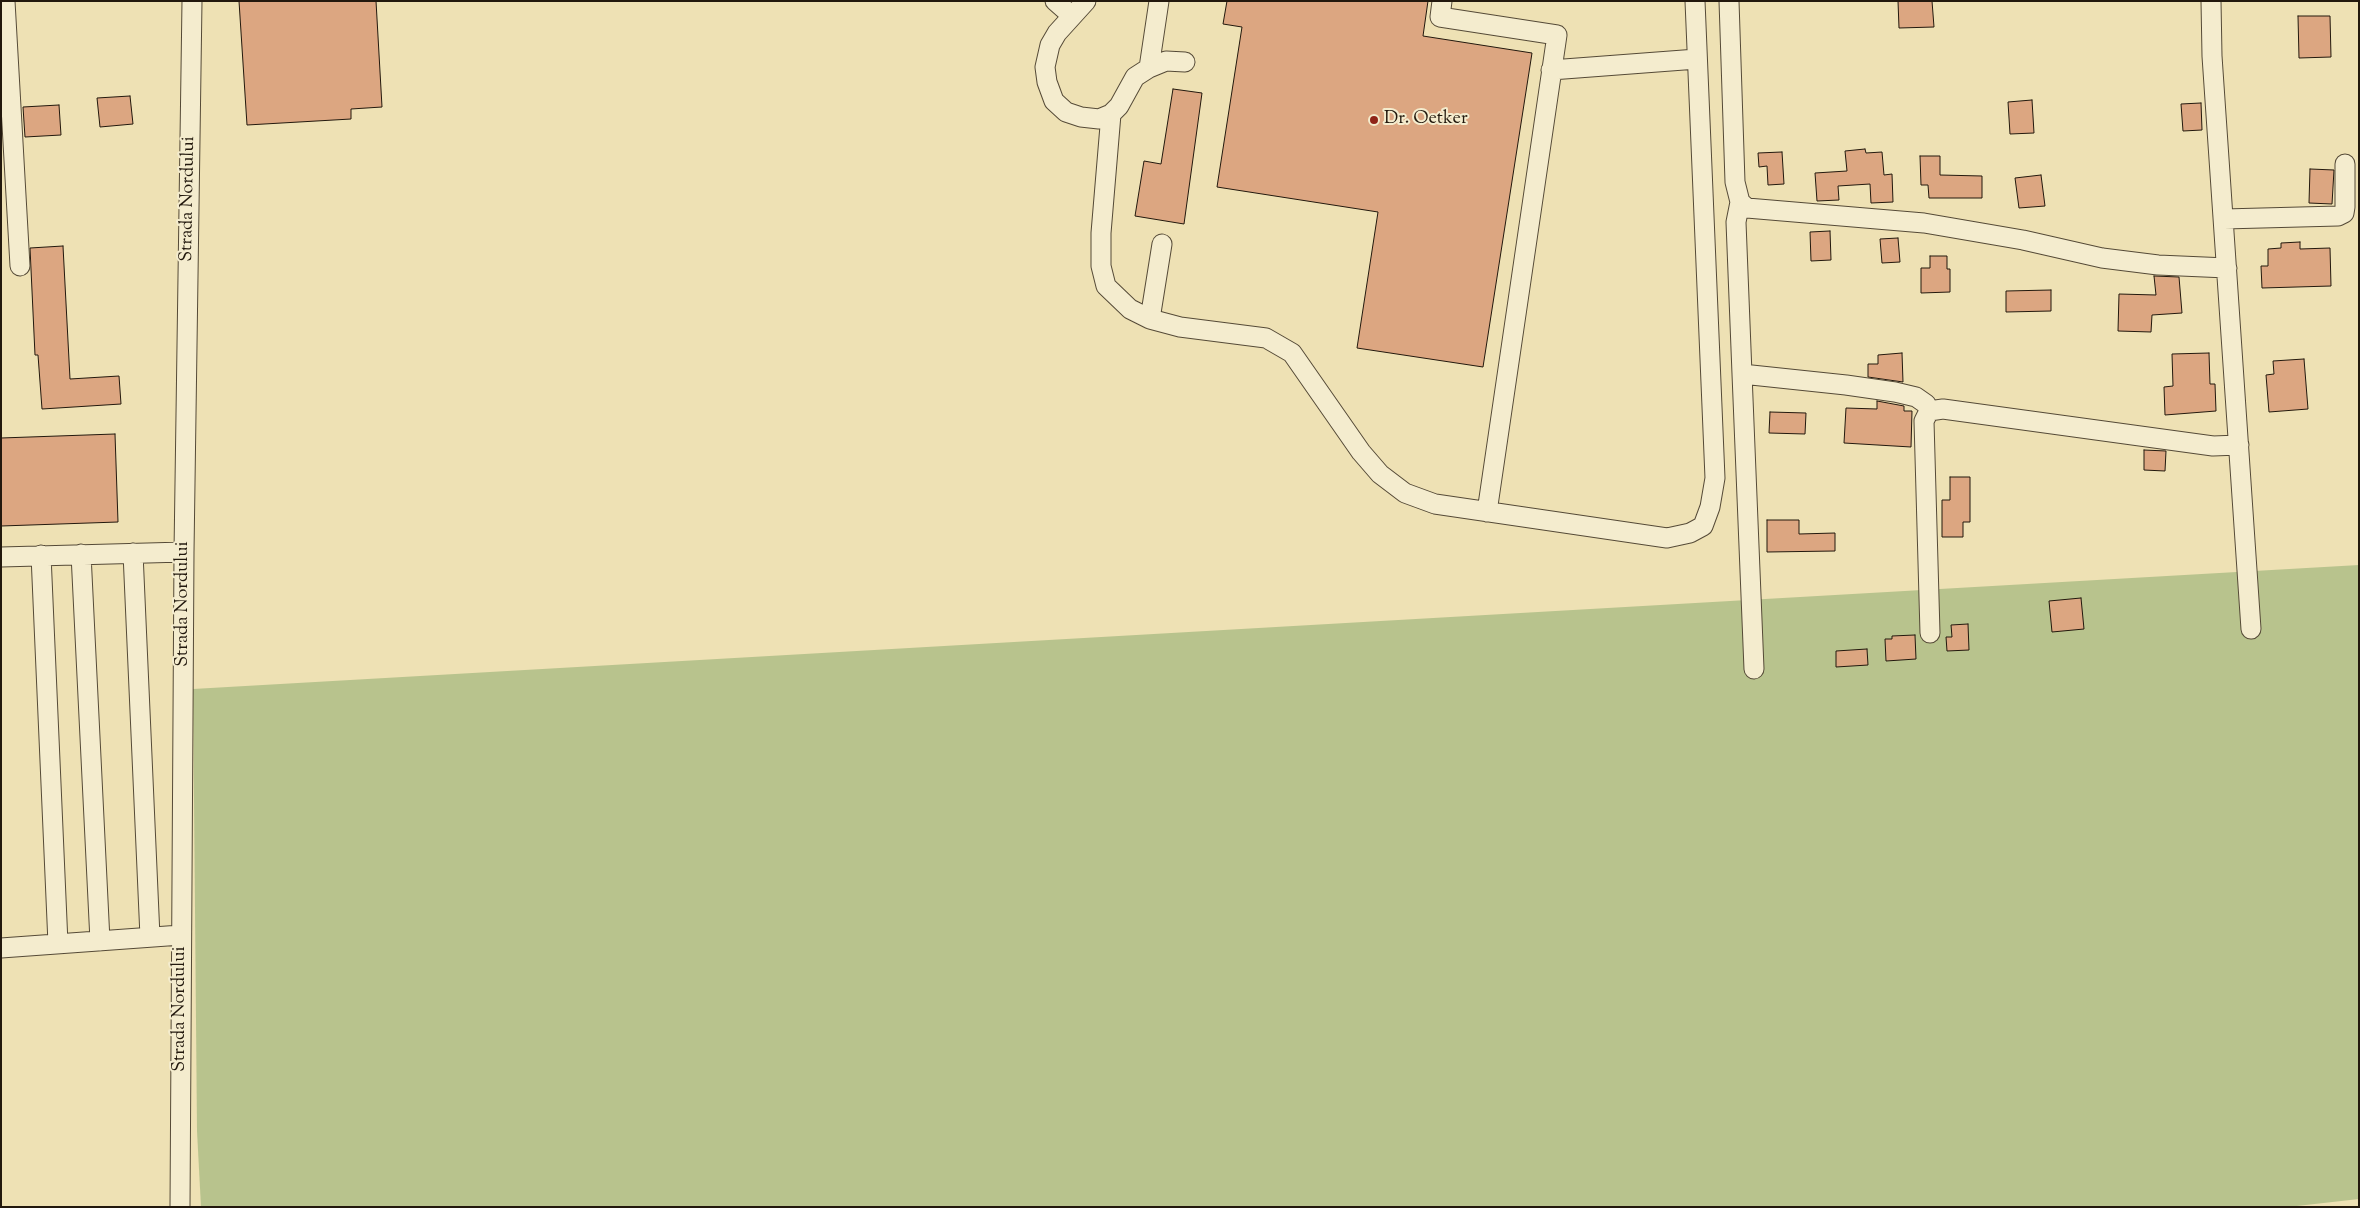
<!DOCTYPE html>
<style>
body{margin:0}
#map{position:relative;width:2360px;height:1208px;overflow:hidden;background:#eee1b4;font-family:"Sorts Mill Goudy",serif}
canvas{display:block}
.frame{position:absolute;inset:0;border:2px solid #22180d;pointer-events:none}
</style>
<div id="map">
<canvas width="2360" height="1208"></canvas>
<div class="frame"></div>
</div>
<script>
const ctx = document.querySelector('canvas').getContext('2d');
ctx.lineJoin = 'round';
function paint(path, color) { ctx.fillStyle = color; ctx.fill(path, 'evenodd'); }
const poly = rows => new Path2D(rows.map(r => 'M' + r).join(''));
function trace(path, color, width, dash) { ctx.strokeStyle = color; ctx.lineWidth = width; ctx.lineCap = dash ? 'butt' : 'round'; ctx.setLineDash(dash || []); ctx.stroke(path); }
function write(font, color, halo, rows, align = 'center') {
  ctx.font = font + ' "Sorts Mill Goudy",serif'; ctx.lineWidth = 4; ctx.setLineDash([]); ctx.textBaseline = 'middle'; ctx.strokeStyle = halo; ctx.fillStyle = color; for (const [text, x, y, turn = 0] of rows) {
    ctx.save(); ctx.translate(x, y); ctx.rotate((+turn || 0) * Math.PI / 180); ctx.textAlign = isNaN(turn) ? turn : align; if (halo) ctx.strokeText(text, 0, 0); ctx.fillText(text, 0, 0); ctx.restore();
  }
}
paint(poly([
 [2359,565,2359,1199,2288,1207,201,1207,197,1131,193,689]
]), '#b8c38d');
const building = poly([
 [239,1,376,1,382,107,351,109,351,119,247,125,239,1],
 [1227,1,1428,1,1423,36,1532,53,1483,367,1357,348,1378,212,1217,187,1242,27,1223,24,1227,1],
 [1898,1,1932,1,1934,27,1899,28,1898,1],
 [2298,16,2330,16,2331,57,2299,58,2298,16],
 [1173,89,1202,93,1184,224,1135,216,1144,161,1161,164,1173,89],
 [130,96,133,124,100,127,97,98,130,96],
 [2032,100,2034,133,2010,134,2008,102,2032,100],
 [2201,103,2202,130,2183,131,2181,104,2201,103],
 [59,105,61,135,25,137,23,107,59,105],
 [1865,149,1866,153,1882,152,1884,175,1892,174,1893,202,1871,203,1870,184,1838,186,1839,200,1817,201,1815,173,1847,171,1845,151,1865,149],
 [1782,152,1784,184,1768,185,1767,166,1759,167,1758,153,1782,152],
 [1920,156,1940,156,1940,175,1982,176,1982,198,1929,198,1928,185,1921,185,1920,156],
 [2310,169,2334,170,2332,204,2309,203,2310,169],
 [2041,175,2045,206,2019,208,2015,178,2041,175],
 [1830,231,1831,260,1811,261,1810,232,1830,231],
 [1898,238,1900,262,1882,263,1880,239,1898,238],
 [2300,242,2300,249,2330,248,2331,286,2262,288,2261,266,2268,266,2268,249,2281,248,2281,243,2300,242],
 [63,246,70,379,119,376,121,404,42,409,38,355,35,355,30,248,63,246],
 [1930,256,1947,256,1947,269,1950,269,1950,292,1921,293,1921,268,1930,268,1930,256],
 [2154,276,2179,277,2182,313,2152,315,2151,332,2118,331,2119,294,2156,295,2154,276],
 [2051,290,2051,311,2006,312,2006,291,2051,290],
 [1902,353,1903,382,1868,377,1868,364,1878,364,1878,355,1902,353],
 [2209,353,2210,384,2215,384,2216,411,2165,415,2164,387,2173,386,2172,354,2209,353],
 [2304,359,2308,409,2269,412,2266,375,2274,374,2273,361,2304,359],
 [1877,401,1904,406,1904,411,1912,411,1911,447,1844,443,1846,408,1877,409,1877,401],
 [1770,412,1806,413,1805,434,1769,433,1770,412],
 [115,434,118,522,1,526,1,438,115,434],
 [2144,450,2166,451,2165,471,2144,470,2144,450],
 [1950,477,1970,477,1970,522,1963,522,1963,537,1942,537,1942,500,1950,500,1950,477],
 [1767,520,1799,520,1799,534,1835,533,1835,551,1767,552,1767,520],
 [2081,598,2084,629,2052,632,2049,601,2081,598],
 [1968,624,1969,650,1947,651,1946,637,1952,637,1951,625,1968,624],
 [1915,635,1916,659,1886,661,1885,639,1892,639,1892,636,1915,635],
 [1867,649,1868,665,1836,667,1836,651,1867,649]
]);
paint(building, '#dca681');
trace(building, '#22180d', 1);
const minor = poly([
 [5,1,20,266],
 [1055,1,1072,16],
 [1086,1,1057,33,1050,45,1045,67,1047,82,1054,101,1066,112,1081,117,1099,119,1111,114,1119,106,1135,77,1149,68,1166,61,1185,62],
 [1442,1,1440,17,1557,35,1487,512],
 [1729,1,1735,182,1740,202,1747,208,1924,223,2023,240,2102,258,2158,265,2227,268],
 [2211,1,2212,56,2251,629],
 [1149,68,1159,1],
 [1551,70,1697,59],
 [1111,114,1101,233,1101,266,1106,286,1130,309,1150,319,1162,244],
 [1740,202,1736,222,1742,374,1846,385,1895,392,1916,397,1926,404,1929,411],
 [2224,219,2338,216,2344,213,2345,207,2345,164],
 [1150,319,1180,327,1266,338,1292,353,1361,452,1380,474,1405,493,1435,504,1667,538,1690,533,1703,526,1710,507,1715,478,1695,1],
 [1742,374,1754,669],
 [133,553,150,937],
 [81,554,100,941],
 [41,555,58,944],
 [1,557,184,552],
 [1930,633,1924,421,1929,411,1943,409,2213,446,2239,445],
 [1,948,181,935],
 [180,1207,184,552,192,1]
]);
trace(minor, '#554a37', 21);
trace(minor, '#f4ecce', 19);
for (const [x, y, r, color] of [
 [1374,120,5,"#8f2418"]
]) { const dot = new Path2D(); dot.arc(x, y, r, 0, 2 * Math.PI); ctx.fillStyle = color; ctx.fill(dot); trace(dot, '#f4ecce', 2); }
write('18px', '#22180d', '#f4ecce', [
 ["Dr. Oetker",1384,120]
], 'left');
write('18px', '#22180d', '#f4ecce', [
 ["Strada Nordului",189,199,-89],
 ["Strada Nordului",184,604,-90],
 ["Strada Nordului",181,1009,-90]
]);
</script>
